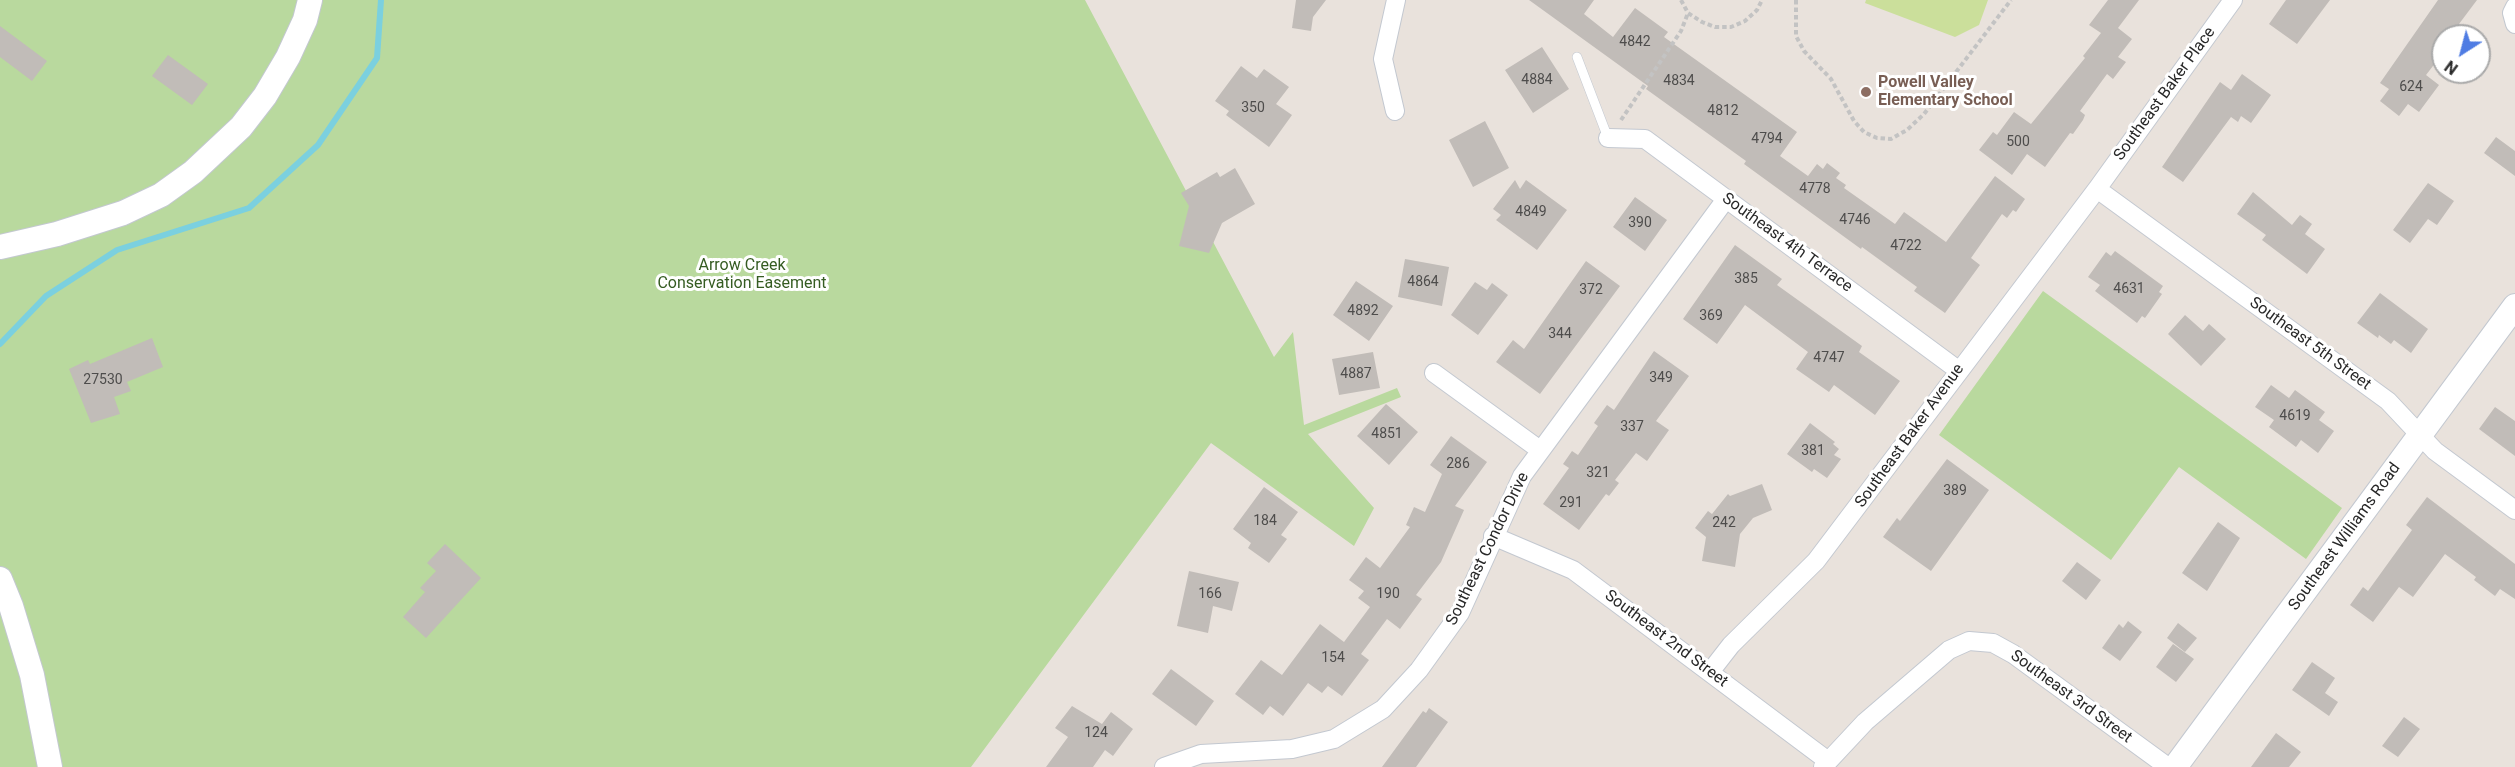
<!DOCTYPE html>
<style>
body{margin:0}
#map{position:relative;width:2515px;height:767px;overflow:hidden;background:#e9e2dc;font-family:Roboto,sans-serif}
canvas{display:block}
.north{position:absolute;left:2431px;top:24px;width:60px;height:60px;box-sizing:border-box;background:#fff;border:2px solid #a9a9a9;border-radius:50%;rotate:216deg;font-size:16px;font-weight:700;line-height:24px;text-align:center;color:#282828}
.north::after{content:'';display:block;margin:auto;width:21px;height:27px;background:#4f7ce3;clip-path:polygon(50% 0,100% 100%,50% 72%,0 100%)}
</style>
<div id="map">
<canvas width="2515" height="767"></canvas>
<div class="north">N</div>
</div>
<script>
const ctx = document.querySelector('canvas').getContext('2d');
ctx.lineJoin = 'round';
function paint(path, color) { ctx.fillStyle = color; ctx.fill(path, 'evenodd'); }
const poly = rows => new Path2D(rows.map(r => 'M' + r).join(''));
function trace(path, color, width, dash) { ctx.strokeStyle = color; ctx.lineWidth = width; ctx.lineCap = dash ? 'butt' : 'round'; ctx.setLineDash(dash || []); ctx.stroke(path); }
function write(font, color, halo, rows, align = 'center') {
  ctx.font = font + ' Roboto,sans-serif'; ctx.lineWidth = 6; ctx.setLineDash([]); ctx.textBaseline = 'middle'; ctx.strokeStyle = halo; ctx.fillStyle = color; for (const [text, x, y, turn = 0] of rows) {
    ctx.save(); ctx.translate(x, y); ctx.rotate((+turn || 0) * Math.PI / 180); ctx.textAlign = isNaN(turn) ? turn : align; if (halo) ctx.strokeText(text, 0, 0); ctx.fillText(text, 0, 0); ctx.restore();
  }
}
paint(poly([
 [0,0,1085,0,1274,357,1293,332,1304,425,1397,388,1401,397,1308,434,1374,508,1354,546,1211,443,971,767,0,767],
 [2043,291,2342,508,2306,559,2179,467,2111,560,1939,435]
]), '#b9d99e');
paint(poly([
 [1866,0,1988,0,1979,25,1955,37,1865,3]
]), '#cbdf9b');
trace(poly([
 [0,344,46,296,117,250,249,208,318,145,377,58,381,0]
]), '#7bd0df', 6);
paint(poly([
 [1296,0,1326,0,1313,17,1311,31,1292,28],
 [1529,0,1594,0,1584,14,1613,37,1635,8,1668,32,1664,37,1797,132,1780,156,1808,176,1817,164,1823,169,1827,163,1840,173,1836,178,1846,185,1844,188,1895,224,1904,212,1946,242,1995,176,2025,199,2016,212,2013,210,2007,218,2002,214,1971,258,1980,265,1945,313,1914,291,1917,287,1862,247,1861,249,1744,164,1746,161,1646,89,1648,86],
 [2108,0,2139,0,2118,28,2132,39,2118,57,2126,62,2113,79,2107,74,2080,111,2085,115,2083,120,2073,134,2070,133,2045,167,2027,154,2012,175,1979,150,1993,132,1997,135,2014,112,2031,124,2085,58,2083,56,2101,33,2089,25],
 [2286,0,2330,0,2297,44,2269,24],
 [2438,0,2477,0,2459,24,2474,36,2443,36,2443,53,2426,75,2439,85,2419,112,2408,104,2399,116,2380,101,2389,89,2380,83],
 [0,26,47,61,32,81,0,57],
 [1542,47,1569,89,1533,113,1505,70],
 [168,55,208,84,192,105,152,76],
 [1241,66,1257,78,1264,69,1289,87,1276,104,1292,115,1269,147,1226,115,1229,111,1215,101],
 [2242,74,2271,95,2251,123,2241,116,2238,122,2231,117,2183,182,2162,167,2220,82,2231,90],
 [1485,121,1509,168,1473,187,1449,140],
 [2496,137,2515,151,2515,176,2484,153],
 [1235,168,1255,204,1222,223,1209,253,1179,246,1189,206,1181,193,1217,172,1220,177],
 [1515,180,1520,189,1526,180,1567,210,1537,250,1496,220,1501,215,1493,209],
 [2428,183,2454,201,2437,225,2428,219,2410,243,2393,230],
 [2253,192,2292,225,2300,215,2312,224,2305,234,2325,249,2307,274,2262,240,2266,235,2237,214],
 [1635,197,1667,220,1645,251,1613,227],
 [1735,245,1782,279,1777,285,1862,346,1859,352,1900,381,1875,415,1834,385,1829,392,1796,369,1808,352,1745,305,1717,344,1683,319],
 [2115,251,2163,286,2159,292,2162,294,2145,318,2142,316,2137,323,2095,291,2100,285,2088,277,2106,252,2111,256],
 [1405,259,1449,267,1442,306,1398,297],
 [1586,261,1620,286,1540,394,1496,362,1513,340,1524,349],
 [1356,281,1393,306,1369,341,1333,315],
 [1475,282,1487,290,1492,283,1508,295,1478,335,1451,315],
 [2380,293,2428,329,2411,353,2394,340,2391,344,2379,335,2378,338,2357,323],
 [2185,315,2203,331,2209,324,2226,339,2201,366,2168,334],
 [152,338,163,367,127,382,131,391,114,397,120,414,91,423,69,369,88,360,90,364],
 [1654,351,1689,376,1656,421,1669,430,1647,461,1636,453,1615,480,1619,483,1609,496,1606,494,1579,530,1543,504,1569,468,1563,464,1572,451,1578,455,1598,426,1594,423,1607,405,1614,410],
 [1373,352,1380,388,1339,395,1332,359],
 [2271,385,2289,398,2295,390,2325,412,2319,420,2334,431,2318,453,2301,440,2296,447,2269,427,2274,420,2255,407],
 [1386,404,1418,432,1389,465,1357,436],
 [2495,407,2515,421,2515,456,2479,429],
 [1810,423,1835,442,1833,444,1839,449,1834,455,1841,459,1827,478,1814,469,1812,472,1787,454],
 [1451,436,1487,462,1455,506,1464,510,1441,562,1416,595,1422,599,1400,629,1387,619,1361,654,1369,660,1342,696,1328,686,1322,693,1308,683,1283,716,1270,706,1263,715,1235,694,1261,660,1282,675,1320,624,1344,642,1370,607,1358,598,1364,591,1349,580,1366,557,1380,568,1410,527,1406,525,1414,507,1425,512,1442,474,1430,465],
 [1947,459,1989,490,1931,571,1883,537,1897,518,1900,521],
 [1762,484,1772,510,1753,518,1740,534,1735,567,1702,561,1706,537,1695,528,1708,511,1712,514,1728,494,1730,496],
 [1264,487,1298,512,1281,535,1287,539,1269,563,1248,548,1251,543,1233,529],
 [2427,497,2515,564,2515,599,2500,589,2495,596,2474,580,2476,577,2445,554,2413,597,2399,587,2373,622,2350,605,2363,587,2368,591,2412,530,2406,525],
 [2218,522,2240,538,2207,591,2182,573],
 [445,544,481,578,426,638,403,617,425,592,420,588,436,571,427,563],
 [2077,562,2101,580,2086,600,2062,581],
 [1189,571,1239,582,1232,611,1213,606,1208,633,1177,626],
 [2128,621,2142,632,2120,661,2102,648,2119,624,2123,628],
 [2178,623,2197,638,2185,652,2167,638],
 [2173,644,2194,659,2176,682,2156,667],
 [2312,662,2335,678,2325,693,2338,702,2329,716,2292,690],
 [1171,669,1214,701,1196,726,1152,694],
 [1072,706,1102,724,1111,712,1133,729,1113,756,1105,750,1093,767,1046,767,1068,737,1055,728],
 [1429,708,1448,722,1416,767,1382,767,1423,711,1426,713],
 [2404,717,2420,729,2398,757,2382,746],
 [2276,733,2301,752,2289,767,2251,767]
]), '#c1bcb8');
const lane = poly([
 [1577,57,1608,138]
]);
const street = poly([
 [2515,7,2512,13,2515,24],
 [1395,111,1383,59,1396,0],
 [1608,138,1645,139,1958,370],
 [2097,189,2388,401,2435,451,2515,510],
 [1434,373,1540,450],
 [1493,536,1573,570,1828,761],
 [1710,672,1731,645,1816,561,2097,189,2233,0],
 [1164,767,1201,754,1292,749,1334,739,1383,709,1419,670,1460,613,1522,476,1726,199],
 [1823,767,1865,722,1949,650,1969,641,1993,643,2013,654,2168,767]
]);
const secondary = poly([
 [0,247,57,234,123,213,161,195,193,172,241,127,265,96,288,57,305,20,310,0],
 [0,579,11,606,32,675,50,767],
 [2175,767,2515,306]
]);
trace(lane, '#c3c8d0', 10);
trace(street, '#c3c8d0', 20);
trace(secondary, '#c3c8d0', 26);
trace(poly([
 [1681,0,1688,13,1702,22,1715,27,1731,27,1745,21,1757,10,1762,0],
 [1796,0,1796,36,1804,51,1831,79,1854,121,1864,132,1877,138,1891,139,1907,130,1924,114,2011,0],
 [1621,120,1681,31,1688,13]
]), '#c3c3c3', 4, [4.5, 3]);
trace(lane, '#fff', 9);
trace(street, '#fff', 18);
trace(secondary, '#fff', 24);
for (const [x, y, r, color] of [
 [1866,92,6,"#8d6e63"]
]) { const dot = new Path2D(); dot.arc(x, y, r, 0, 2 * Math.PI); ctx.fillStyle = color; ctx.fill(dot); trace(dot, '#fff', 2); }
write('14px', '#4e4d4c', null, [
 ["4842",1635,42],
 ["4884",1537,80],
 ["4834",1679,81],
 ["624",2411,87],
 ["350",1253,108],
 ["4812",1723,111],
 ["4794",1767,139],
 ["500",2018,142],
 ["4778",1815,189],
 ["4849",1531,212],
 ["4746",1855,220],
 ["390",1640,223],
 ["4722",1906,246],
 ["385",1746,279],
 ["4864",1423,282],
 ["4631",2129,289],
 ["372",1591,290],
 ["4892",1363,311],
 ["369",1711,316],
 ["344",1560,334],
 ["4747",1829,358],
 ["4887",1356,374],
 ["349",1661,378],
 ["27530",103,380],
 ["4619",2295,416],
 ["337",1632,427],
 ["4851",1387,434],
 ["381",1813,451],
 ["286",1458,464],
 ["321",1598,473],
 ["389",1955,491],
 ["291",1571,503],
 ["184",1265,521],
 ["242",1724,523],
 ["166",1210,594],
 ["190",1388,594],
 ["154",1333,658],
 ["124",1096,733]
]);
write('bold 16px', '#785e54', '#fff', [
 ["Powell Valley",1878,83],
 ["Elementary School",1878,101]
], 'left');
write('16px', '#282828', '#fff', [
 ["Southeast Baker Place",2165,94,-54],
 ["Southeast 4th Terrace",1787,243,36],
 ["Southeast 5th Street",2310,344,36],
 ["Southeast Baker Avenue",1910,436,-54],
 ["Southeast Williams Road",2345,537,-54],
 ["Southeast Condor Drive",1488,549,-64],
 ["Southeast 2nd Street",1666,639,37],
 ["Southeast 3rd Street",2071,697,36]
]);
write('16px', '#355c22', '#fff', [
 ["Arrow Creek",742,266],
 ["Conservation Easement",742,284]
]);
</script>
